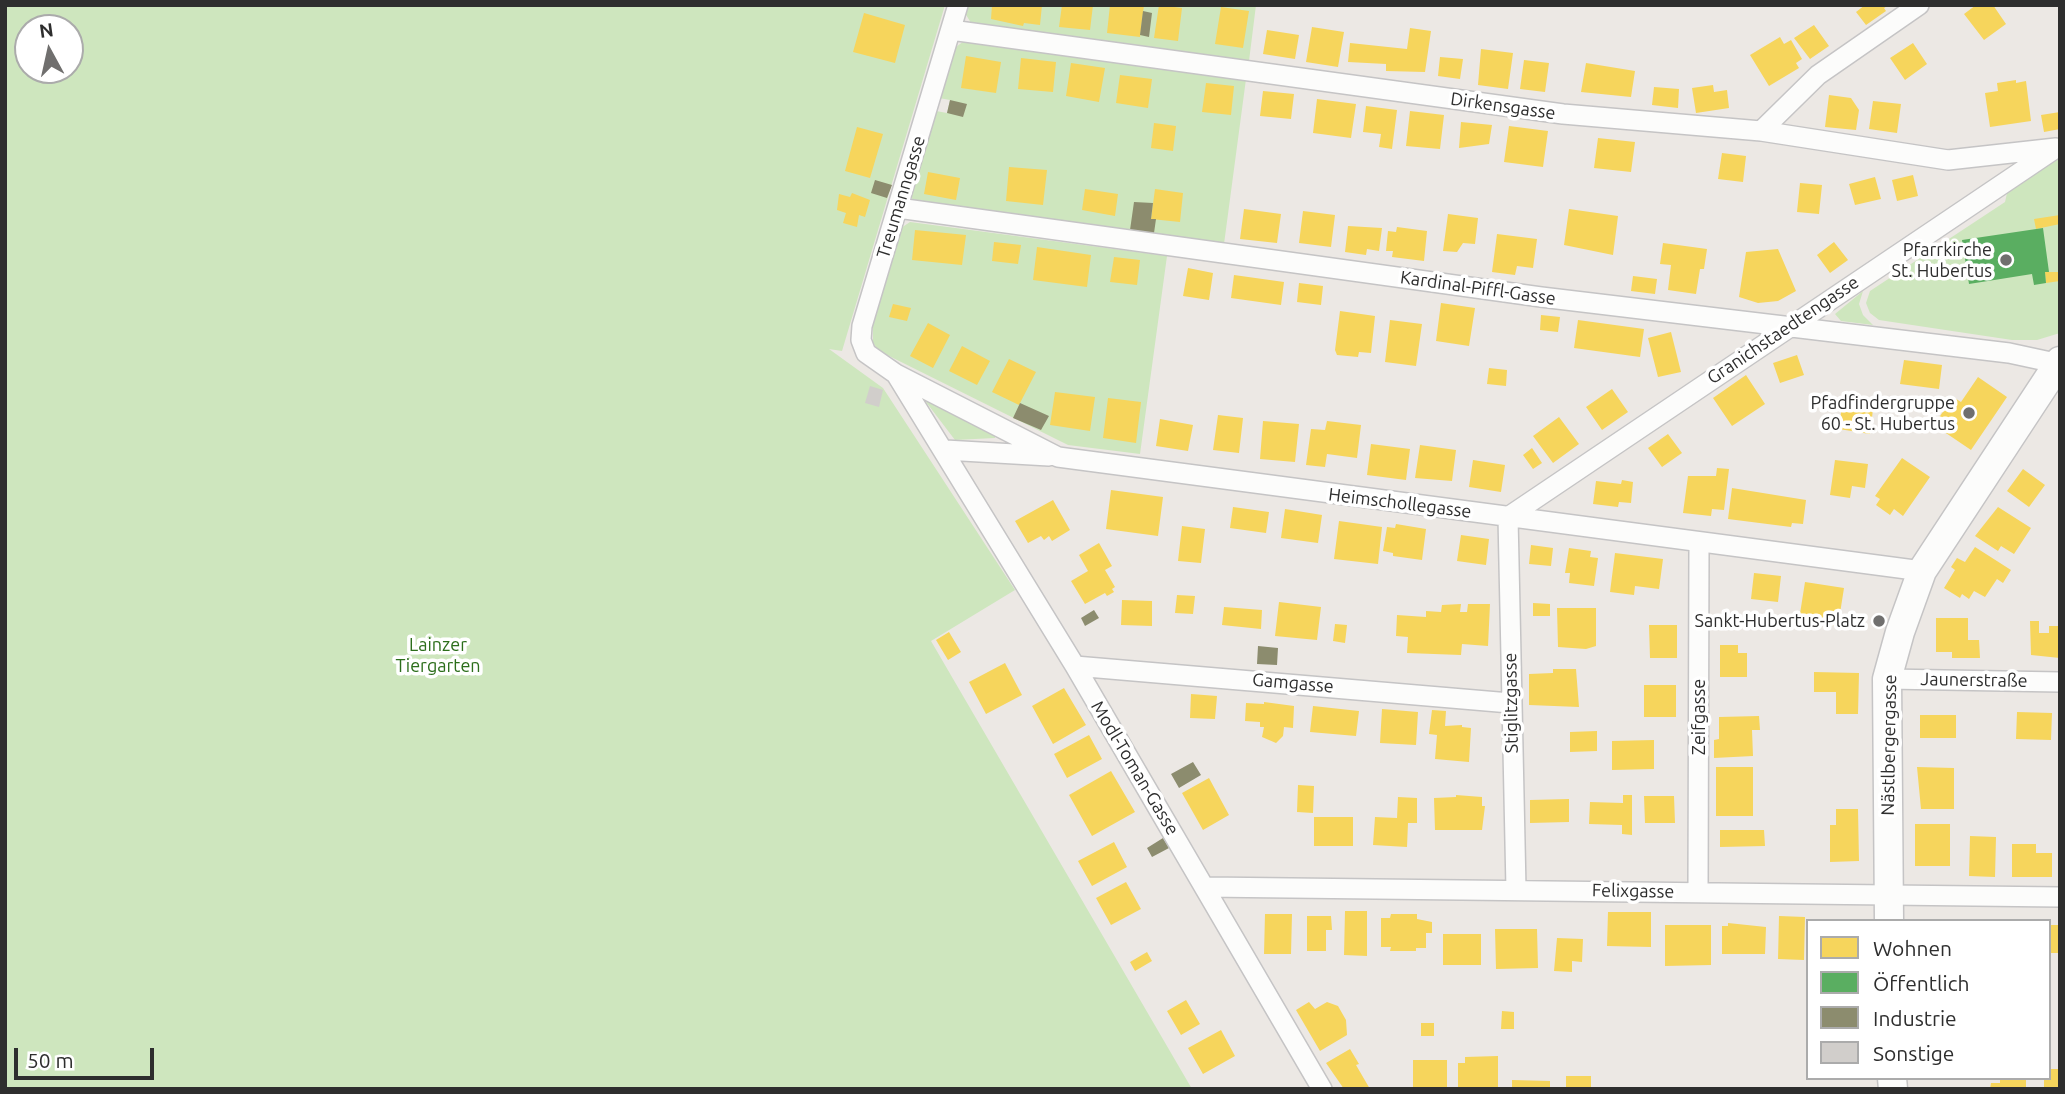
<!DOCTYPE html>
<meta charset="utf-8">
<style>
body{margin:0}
#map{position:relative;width:2065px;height:1094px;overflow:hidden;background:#ece8e4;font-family:Ubuntu,sans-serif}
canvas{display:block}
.frame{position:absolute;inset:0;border:7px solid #2e2e2e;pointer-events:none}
.legend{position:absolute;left:1806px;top:919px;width:245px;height:161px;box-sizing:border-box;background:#fff;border:2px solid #ababab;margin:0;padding:9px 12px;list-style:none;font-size:21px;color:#2e2e2e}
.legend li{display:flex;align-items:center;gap:14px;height:35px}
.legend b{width:35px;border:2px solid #ababab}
.north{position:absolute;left:14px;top:14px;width:70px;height:70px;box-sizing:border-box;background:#fff;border:2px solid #ababab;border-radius:50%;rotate:352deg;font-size:19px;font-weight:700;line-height:28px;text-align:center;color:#2e2e2e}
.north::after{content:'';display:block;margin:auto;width:24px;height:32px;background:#706f6e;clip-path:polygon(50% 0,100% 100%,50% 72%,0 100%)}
.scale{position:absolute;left:14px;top:1048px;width:140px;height:32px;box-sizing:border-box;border:4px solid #2e2e2e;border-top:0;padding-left:9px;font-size:21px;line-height:24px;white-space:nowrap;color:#2e2e2e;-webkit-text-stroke:5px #fff;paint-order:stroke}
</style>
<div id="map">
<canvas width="2065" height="1094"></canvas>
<div class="frame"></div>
<ul class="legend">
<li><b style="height:19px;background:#f6d55c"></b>Wohnen</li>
<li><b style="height:19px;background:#5aae61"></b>Öffentlich</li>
<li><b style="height:19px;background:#8c8c6e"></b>Industrie</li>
<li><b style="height:19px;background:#d1cecb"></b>Sonstige</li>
</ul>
<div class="north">N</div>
<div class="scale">50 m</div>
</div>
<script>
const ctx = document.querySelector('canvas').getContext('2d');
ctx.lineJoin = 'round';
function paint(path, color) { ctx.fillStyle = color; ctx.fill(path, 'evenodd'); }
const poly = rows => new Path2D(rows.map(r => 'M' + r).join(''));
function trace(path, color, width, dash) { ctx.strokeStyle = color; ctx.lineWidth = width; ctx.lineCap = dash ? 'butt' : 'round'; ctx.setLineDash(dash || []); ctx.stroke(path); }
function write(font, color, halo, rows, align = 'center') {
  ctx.font = font + ' Ubuntu,sans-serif'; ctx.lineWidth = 7; ctx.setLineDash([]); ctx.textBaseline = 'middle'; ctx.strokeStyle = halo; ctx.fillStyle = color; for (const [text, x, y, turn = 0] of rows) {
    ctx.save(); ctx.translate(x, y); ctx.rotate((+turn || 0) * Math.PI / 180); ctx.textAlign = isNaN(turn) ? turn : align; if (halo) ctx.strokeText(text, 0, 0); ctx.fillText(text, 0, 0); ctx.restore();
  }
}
paint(poly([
 [5,5,945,5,842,351,829,349,883,388,1015,590,931,641,1192,1089,5,1089],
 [28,28,70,28,70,70,28,70],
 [967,5,1256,5,1249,61,971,23,965,13],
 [964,41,1246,79,1224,244,913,201,911,195,936,111,947,113,950,100,939,98,956,47],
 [2060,152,2060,333,2037,340,2012,340,1879,320,1870,313,1866,303,1870,291,2005,202,2008,189],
 [910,222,1167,256,1140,454,1068,445,879,351,873,343,873,324,901,228],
 [1863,291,1859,304,1863,315,1873,325,1841,321,1835,314],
 [928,399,995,435,995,438,955,440,926,402]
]), '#cee6be');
paint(poly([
 [992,5,1042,5,1040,25,1024,23,1023,26,991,19],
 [1062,5,1093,5,1090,30,1059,27],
 [1110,5,1144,5,1140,37,1107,33],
 [1159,5,1182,8,1178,41,1154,38],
 [1865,5,1889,5,1884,8,1886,11,1866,25,1856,12],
 [1976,5,1993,5,2006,24,1984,40,1964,14],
 [1221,7,1249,11,1243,48,1215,44],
 [864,13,905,25,895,63,853,52],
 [1814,25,1829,46,1810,59,1794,38],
 [1312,27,1344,32,1338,67,1306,62],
 [1410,28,1431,31,1425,72,1386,71,1386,64,1348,62,1350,43,1407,49],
 [1267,30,1299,35,1295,59,1263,54],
 [1780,37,1784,44,1791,40,1802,59,1796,63,1799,68,1769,86,1750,55],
 [1913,43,1927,64,1905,80,1890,58],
 [1481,49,1513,53,1508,89,1478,85],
 [966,56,1001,62,996,93,961,88],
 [1440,57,1463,59,1460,79,1438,76],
 [1021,58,1056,62,1053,92,1018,89],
 [1524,60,1549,63,1545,92,1520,89],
 [1071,63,1105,68,1099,102,1066,96],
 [1586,63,1635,71,1631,97,1581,92],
 [1120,75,1152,79,1148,108,1116,103],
 [2016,80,2016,83,2026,81,2031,121,1990,127,1985,93,1998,91,1997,83],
 [1206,83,1234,86,1231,115,1202,112],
 [1713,85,1714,92,1727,90,1729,108,1696,113,1692,88],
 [1654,87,1679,89,1678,108,1652,105],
 [1263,91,1294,94,1291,119,1260,116],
 [1829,95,1851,98,1859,110,1856,130,1825,127],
 [1317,99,1356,104,1351,138,1313,133],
 [1873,101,1901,104,1897,133,1869,129],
 [1366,106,1397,110,1392,149,1379,147,1381,134,1363,132],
 [1410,111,1444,115,1440,149,1406,146],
 [2060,112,2060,129,2044,132,2041,115],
 [1461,122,1492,125,1489,144,1459,148],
 [1154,123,1176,126,1173,151,1151,148],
 [1509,126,1548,131,1543,167,1504,162],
 [857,127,883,134,870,178,845,171],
 [1598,138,1635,142,1631,172,1594,168],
 [1722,153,1746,156,1743,182,1718,179],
 [1009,167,1047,170,1043,205,1006,201],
 [928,172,960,178,956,200,924,194],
 [1913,175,1918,196,1897,201,1892,180],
 [1875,177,1881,199,1855,205,1849,184],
 [1800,183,1822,185,1819,214,1797,212],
 [1085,189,1118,194,1115,216,1082,210],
 [1155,189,1183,193,1180,222,1151,219],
 [852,193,870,200,865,217,859,215,857,227,843,223,846,213,837,210,839,194,850,197],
 [1244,209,1281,214,1277,243,1240,239],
 [1569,209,1618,216,1613,255,1564,245],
 [1303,211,1335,215,1331,247,1299,243],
 [1448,214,1478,218,1475,244,1463,243,1457,252,1443,251],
 [2060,215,2060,224,2036,229,2034,219],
 [1348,226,1382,228,1379,251,1367,249,1366,255,1345,252],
 [1397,227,1427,231,1424,261,1392,257,1393,251,1386,251,1388,231,1396,232],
 [915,230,966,235,962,265,912,260],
 [1497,234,1537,239,1533,268,1517,266,1515,275,1492,272],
 [994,242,1021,245,1018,264,992,261],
 [1834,242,1848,260,1830,273,1817,255],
 [1663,243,1707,249,1704,269,1700,269,1696,294,1668,290,1671,265,1660,264],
 [1037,247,1091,255,1087,287,1033,280],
 [1778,249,1796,291,1778,301,1758,303,1739,297,1746,252],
 [1114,257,1140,260,1137,285,1110,282],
 [1188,268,1213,273,1209,300,1183,296],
 [2045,272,2060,272,2060,281,2046,283],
 [1234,275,1284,282,1281,305,1231,298],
 [1633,276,1657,279,1655,294,1631,291],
 [1299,283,1323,286,1321,305,1297,302],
 [1441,303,1475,308,1469,346,1436,341],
 [893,304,911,308,907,321,889,317],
 [1340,311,1375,316,1371,353,1359,352,1358,357,1337,355,1335,350],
 [1541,315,1560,317,1558,332,1540,330],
 [1390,320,1422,324,1416,366,1385,362],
 [1578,320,1644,329,1640,357,1574,348],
 [928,323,950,335,933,368,910,356],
 [1671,332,1681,372,1658,377,1648,338],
 [962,346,990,361,977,385,949,371],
 [1797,355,1804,375,1780,383,1773,363],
 [1009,359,1036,372,1019,405,992,392],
 [1904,360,1942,365,1939,389,1900,384],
 [1489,368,1507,370,1506,386,1487,384],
 [1746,375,1765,404,1732,426,1713,398],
 [1978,377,2007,397,1971,450,1934,425,1953,397,1961,402],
 [1612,389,1628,412,1602,430,1586,407],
 [1055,392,1095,397,1090,431,1050,425],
 [1843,396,1874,401,1870,434,1839,429],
 [1108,398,1141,402,1136,443,1103,438],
 [1218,415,1243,418,1239,453,1213,450],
 [1559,417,1579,444,1553,463,1533,436],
 [1160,419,1193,425,1188,451,1156,446],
 [1263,421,1299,424,1295,462,1260,459],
 [1327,421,1361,425,1357,458,1327,454,1325,467,1306,465,1311,429,1325,430],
 [1668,434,1682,453,1662,467,1648,448],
 [1371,444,1410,449,1406,480,1367,475],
 [1420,445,1456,450,1452,481,1415,478],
 [1532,448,1542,463,1533,469,1523,455],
 [1902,458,1930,477,1903,516,1894,509,1890,515,1876,505,1880,499,1875,496],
 [1473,460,1505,465,1501,492,1469,487],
 [1835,460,1868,464,1865,488,1852,486,1850,498,1830,495],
 [1717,468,1729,469,1724,510,1712,509,1711,516,1683,513,1688,476,1716,476],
 [2023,469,2045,485,2029,507,2007,491],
 [1622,480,1633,482,1631,503,1619,502,1618,507,1593,504,1596,481,1621,484],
 [1732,488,1806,500,1803,524,1792,523,1791,527,1728,519],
 [1111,490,1163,497,1158,536,1106,529],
 [1053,500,1070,530,1052,541,1049,536,1044,540,1041,536,1028,543,1015,521],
 [1233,507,1269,512,1266,533,1230,528],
 [1998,507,2031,528,2014,554,2001,546,1998,551,1975,536],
 [1285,509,1322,515,1318,543,1281,538],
 [1339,521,1382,527,1378,564,1334,559],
 [1396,524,1426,529,1422,560,1393,556,1393,553,1383,551,1387,527,1395,528],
 [1182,526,1205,529,1201,563,1178,561],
 [1461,535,1489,539,1486,565,1457,561],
 [1099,543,1112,566,1105,570,1115,587,1112,589,1114,592,1107,596,1105,593,1085,604,1071,581,1088,571,1079,555],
 [1531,545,1553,548,1551,566,1529,564],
 [1975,547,2011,570,2003,583,1997,579,1985,597,1974,591,1969,599,1962,594,1960,598,1944,588,1955,570,1951,567,1957,558,1965,562],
 [1569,548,1591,551,1590,557,1598,558,1594,586,1569,583,1570,573,1565,573],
 [1615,553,1663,559,1659,589,1635,586,1634,595,1610,592],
 [1754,573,1781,576,1778,602,1751,599],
 [1805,582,1844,588,1838,626,1799,620],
 [1177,595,1195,596,1193,614,1175,613],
 [1122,600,1152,601,1152,626,1121,625],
 [1279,602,1321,607,1317,640,1275,636],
 [1533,603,1550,604,1550,616,1533,616],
 [1461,604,1460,612,1467,612,1468,604,1490,604,1488,646,1462,644,1461,655,1407,653,1408,637,1396,636,1397,615,1426,617,1426,611,1441,612,1442,605],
 [1224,607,1262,610,1261,629,1222,625],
 [1557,608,1596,608,1596,646,1586,649,1558,647],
 [1936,618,1968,618,1968,640,1979,640,1980,658,1952,658,1952,652,1936,652],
 [2030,621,2039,621,2039,633,2049,633,2049,626,2060,626,2060,658,2031,655],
 [1335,624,1347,625,1345,643,1333,641],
 [1649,625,1677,625,1677,658,1650,658],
 [949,632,961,652,948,660,936,640],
 [1720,645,1738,645,1738,653,1747,653,1747,677,1720,677],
 [1005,663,1022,695,986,714,969,682],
 [1553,669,1576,669,1579,707,1529,705,1529,674,1553,673],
 [1814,672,1859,673,1858,714,1836,714,1836,692,1814,692],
 [1644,685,1676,685,1676,717,1644,717],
 [1064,688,1086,725,1053,744,1032,706],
 [1191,694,1217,696,1215,719,1190,718],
 [1264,702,1294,706,1293,728,1284,727,1283,736,1276,743,1262,737,1264,727,1260,727,1260,722,1245,721,1246,703,1264,704],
 [1313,706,1359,711,1356,736,1310,732],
 [1382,709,1418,712,1416,745,1380,743],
 [1432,710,1446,711,1445,726,1462,725,1462,727,1471,728,1469,762,1435,759,1437,735,1429,734],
 [2017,712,2052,713,2051,740,2016,739],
 [1920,715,1956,715,1956,738,1920,738],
 [1759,716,1760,730,1752,730,1753,756,1714,758,1714,740,1719,739,1719,717],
 [1597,731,1597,751,1570,752,1570,732],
 [1089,735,1102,759,1067,778,1054,754],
 [1654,740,1654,769,1612,770,1612,741],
 [1716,767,1753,767,1753,816,1716,816],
 [1917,767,1954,768,1954,809,1921,809],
 [1111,771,1135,812,1092,836,1069,795],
 [1209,778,1229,815,1203,830,1182,793],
 [1298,785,1314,786,1313,813,1297,812],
 [1456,795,1482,797,1482,806,1485,806,1482,830,1435,830,1434,798,1456,797],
 [1623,795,1632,795,1632,835,1622,834,1622,825,1589,824,1590,802,1623,803],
 [1644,796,1674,796,1675,823,1645,823],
 [1398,797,1417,798,1417,823,1408,823,1407,847,1373,845,1375,817,1397,818],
 [1569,799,1569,822,1530,823,1530,800],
 [1836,809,1858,809,1859,861,1830,862,1830,825,1836,825],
 [1314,817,1353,817,1353,846,1314,846],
 [1915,824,1950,824,1950,866,1915,866],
 [1720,830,1764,830,1765,846,1720,847],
 [1970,836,1996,837,1995,877,1969,876],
 [1114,842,1127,867,1092,886,1078,861],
 [2012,844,2036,844,2036,853,2052,853,2052,877,2012,877],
 [1126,882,1141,909,1111,925,1096,898],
 [1345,911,1367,911,1367,956,1344,955],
 [1608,912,1651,912,1651,947,1607,946],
 [1265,914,1292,914,1291,954,1264,954],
 [1391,914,1417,914,1417,919,1432,922,1432,933,1426,933,1426,948,1416,948,1416,951,1390,951,1391,947,1381,947,1381,918,1390,918],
 [1307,916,1331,916,1332,930,1326,930,1326,951,1307,951],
 [1779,916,1805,917,1804,960,1778,959],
 [1728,923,1766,927,1765,954,1722,954,1722,926,1728,926],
 [1665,925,1711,925,1711,965,1665,966],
 [2049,925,2060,925,2060,953,2049,953],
 [1495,929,1537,929,1538,968,1496,969],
 [1443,934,1481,934,1481,965,1443,965],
 [1557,938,1583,939,1582,962,1572,961,1572,972,1554,971],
 [1147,952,1152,961,1135,971,1130,962],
 [1186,1000,1200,1024,1181,1035,1167,1011],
 [1309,1002,1315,1009,1327,1002,1338,1006,1346,1020,1347,1035,1320,1051,1296,1010],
 [1502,1011,1514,1012,1514,1029,1501,1029],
 [1421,1023,1434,1023,1434,1036,1421,1036],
 [1221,1030,1235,1056,1203,1074,1188,1048],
 [1350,1049,1359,1064,1356,1065,1370,1089,1344,1089,1326,1063],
 [1498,1056,1498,1089,1458,1089,1458,1063,1465,1063,1465,1057],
 [1413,1060,1447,1060,1447,1089,1413,1089],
 [2049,1069,2060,1069,2060,1089,2044,1089,2044,1078,2049,1078],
 [1566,1076,1591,1076,1591,1089,1566,1089],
 [2000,1078,2026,1078,2026,1089,1990,1089,1991,1083,2000,1083],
 [1512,1080,1550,1081,1550,1089,1512,1089]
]), '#f6d55c');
paint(poly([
 [2043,228,2049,272,2045,272,2046,283,2034,285,2032,274,1969,284,1962,240]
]), '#5aae61');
paint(poly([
 [1143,11,1152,13,1149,37,1140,35],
 [950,100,967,104,963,117,947,113],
 [875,180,892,185,887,198,871,193],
 [1134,202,1153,203,1151,219,1156,219,1154,233,1130,230],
 [1020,403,1049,416,1041,430,1013,418],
 [1094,610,1099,618,1085,626,1081,618],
 [1258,646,1278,648,1277,665,1257,664],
 [1193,762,1201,775,1179,788,1171,774],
 [1163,838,1169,848,1152,857,1147,848]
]), '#8c8c6e');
paint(poly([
 [870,386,883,390,879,407,865,403]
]), '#d1cecb');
const street = poly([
 [958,5,862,326,861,340,866,353,896,374,1058,457,1922,571],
 [951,30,1563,114,1761,131,1948,160,2056,148],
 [1761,131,1818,75,1919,5],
 [898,208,1541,297,2009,353,2060,364],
 [896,374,1075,666,1322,1089],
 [945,450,1049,456],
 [1075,666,1510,703],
 [1887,679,2060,682],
 [1205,887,2060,897],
 [1516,889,1508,517,2053,150],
 [1698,892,1699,543]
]);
const secondary = poly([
 [1889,921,1887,679,1900,632,1922,571,2060,361],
 [1892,1078,1893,1089]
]);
trace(street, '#c5c4c5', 22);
trace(secondary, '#c5c4c5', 31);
trace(street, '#fcfcfb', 19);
trace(secondary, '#fcfcfb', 28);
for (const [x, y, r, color] of [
 [2006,260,7,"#706f6e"],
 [1969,413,7,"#706f6e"],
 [1879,621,7,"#706f6e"]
]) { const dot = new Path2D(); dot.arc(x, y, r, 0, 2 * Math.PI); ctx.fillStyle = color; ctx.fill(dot); trace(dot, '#fff', 2.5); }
write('18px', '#2e2e2e', '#fff', [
 ["Dirkensgasse",1503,106,8],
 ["Treumanngasse",901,197,-73],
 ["Kardinal-Piffl-Gasse",1478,288,8],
 ["Granichstaedtengasse",1783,330,-34],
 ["Heimschollegasse",1400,503,7],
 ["Jaunerstraße",1974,680,1],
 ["Gamgasse",1293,683,5],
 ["Stiglitzgasse",1511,703,-91],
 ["Zeifgasse",1699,717,-90],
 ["Nästlbergergasse",1889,745,-89],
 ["Modl-Toman-Gasse",1135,768,59],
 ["Felixgasse",1633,891,1]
]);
write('18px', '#2e2e2e', '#fff', [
 ["Pfarrkirche",1992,250],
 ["St. Hubertus",1992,271],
 ["Pfadfindergruppe",1955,403],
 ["60 - St. Hubertus",1955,424],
 ["Sankt-Hubertus-Platz",1865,621]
], 'right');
write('18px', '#2c6e1b', '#fff', [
 ["Lainzer",438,645],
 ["Tiergarten",438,666]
]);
</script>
